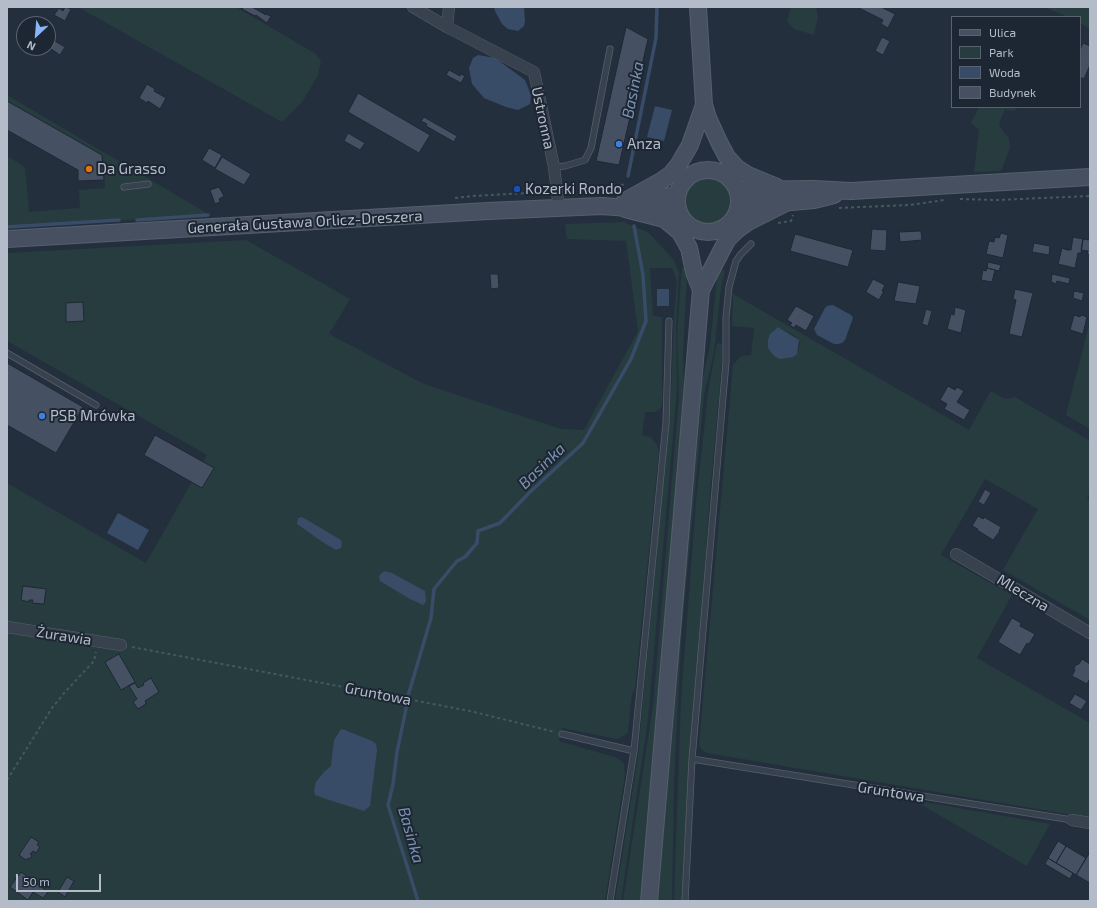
<!DOCTYPE html>
<meta charset="utf-8">
<style>
body{margin:0}
#map{position:relative;width:1097px;height:908px;overflow:hidden;background:#242f3e;font-family:"Exo 2",sans-serif}
canvas{display:block}
.frame{position:absolute;inset:0;border:8px solid #b4bcc9;pointer-events:none}
.legend{position:absolute;left:951px;top:16px;width:130px;height:92px;box-sizing:border-box;background:#1d2633;border:1px solid #59626f;margin:0;padding:5px 7px;list-style:none;font-size:12px;color:#b4bcc9}
.legend li{display:flex;align-items:center;gap:8px;height:20px}
.legend b{width:20px;border:1px solid #59626f}
.north{position:absolute;left:16px;top:16px;width:40px;height:40px;box-sizing:border-box;background:#1d2633;border:1px solid #59626f;border-radius:50%;rotate:206deg;font-size:11px;font-weight:700;line-height:16px;text-align:center;color:#b4bcc9}
.north::after{content:'';display:block;margin:auto;width:14px;height:18px;background:#8ab4f8;clip-path:polygon(50% 0,100% 100%,50% 72%,0 100%)}
.scale{position:absolute;left:16px;top:874px;width:85px;height:18px;box-sizing:border-box;border:2px solid #b4bcc9;border-top:0;padding-left:5px;font-size:12px;line-height:14px;white-space:nowrap;color:#b4bcc9;-webkit-text-stroke:3px #1d2633;paint-order:stroke}
</style>
<div id="map">
<canvas width="1097" height="908"></canvas>
<div class="frame"></div>
<ul class="legend">
<li><b style="height:5px;background:#465061"></b>Ulica</li>
<li><b style="height:11px;background:#263c3f"></b>Park</li>
<li><b style="height:11px;background:#394c67"></b>Woda</li>
<li><b style="height:11px;background:#455162"></b>Budynek</li>
</ul>
<div class="north">N</div>
<div class="scale">50 m</div>
</div>
<script>
const ctx = document.querySelector('canvas').getContext('2d');
ctx.lineJoin = 'round';
function paint(path, color) { ctx.fillStyle = color; ctx.fill(path, 'evenodd'); }
const poly = rows => new Path2D(rows.map(r => 'M' + r).join(''));
function trace(path, color, width, dash) { ctx.strokeStyle = color; ctx.lineWidth = width; ctx.lineCap = dash ? 'butt' : 'round'; ctx.setLineDash(dash || []); ctx.stroke(path); }
function write(font, color, halo, rows, align = 'center') {
  ctx.font = font + ' "Exo 2",sans-serif'; ctx.lineWidth = 4; ctx.setLineDash([]); ctx.textBaseline = 'middle'; ctx.strokeStyle = halo; ctx.fillStyle = color; for (const [text, x, y, turn = 0] of rows) {
    ctx.save(); ctx.translate(x, y); ctx.rotate((+turn || 0) * Math.PI / 180); ctx.textAlign = isNaN(turn) ? turn : align; if (halo) ctx.strokeText(text, 0, 0); ctx.fillText(text, 0, 0); ctx.restore();
  }
}
paint(poly([
 [78,7,236,7,316,54,321,61,318,75,302,102,282,122],
 [791,7,816,7,818,16,814,35,794,29,787,21],
 [1044,7,1090,7,1090,29,1080,23,1080,17,1068,17],
 [7,95,210,215,7,227,7,156,25,167,29,212,80,208,79,190,105,188,102,155,7,101],
 [979,107,1016,107,1015,111,1005,109,999,123,1002,130,1009,138,1010,148,1001,171,974,172,979,130,971,123],
 '685 201a23 23 0 1 1 46 0a23 23 0 1 1-46 0Z',
 [624,222,649,233,674,260,679,272,676,329,677,390,648,719,621,901,615,901,638,756,671,394,674,317,677,281,672,268,650,268,653,316,662,317,662,406,660,409,655,412,645,412,642,435,651,437,657,445,659,451,635,688,632,694,628,732,625,735,617,739,562,728,559,741,618,758,624,764,625,774,605,901,7,901,7,483,146,563,207,455,7,341,7,253,246,240,350,299,329,334,424,384,561,429,584,430,638,331,626,241,567,239,565,224],
 [718,267,725,271,721,288,714,352,704,395,682,628,674,779,672,901,656,901,700,391,710,346],
 [682,268,686,268,687,274,683,354,684,387,648,815,640,901,623,901,653,706,679,395,677,335],
 [733,294,969,430,991,391,1005,399,1015,397,1090,441,1090,492,1087,498,1090,500,1090,620,1003,570,1038,509,985,479,941,555,1012,595,977,658,1090,723,1090,818,707,753,701,749,699,744,733,365,741,356,751,355,754,328,732,326],
 [778,327,795,336,800,343,798,351,770,334],
 [1090,321,1090,429,1066,415],
 [717,343,722,344,722,361,709,506,683,901,674,901,681,699,696,502,708,392],
 [913,800,1050,824,1027,866]
]), '#263c3f');
paint(poly([
 [494,7,524,7,525,21,524,26,518,31,508,29,502,24,495,11],
 [478,55,495,58,525,80,531,95,530,104,518,110,506,107,484,98,472,84,469,68,473,58],
 [655,106,672,110,664,141,647,137],
 [657,289,669,289,669,306,657,306],
 [833,305,851,315,853,318,845,340,842,343,838,344,834,344,817,335,814,329,825,308,827,306],
 [778,327,799,340,797,354,793,357,780,359,774,356,768,348,768,340,770,334],
 [118,513,149,530,138,550,107,533],
 [302,517,341,540,342,543,341,548,336,550,324,543,297,524,298,518],
 [384,571,392,573,425,591,426,602,423,605,410,599,380,581,379,576],
 [341,729,345,730,372,741,376,744,377,750,370,806,364,811,326,799,315,795,314,791,316,782,324,772,331,766,334,740]
]), '#394c67');
trace(poly([
 [628,176,656,38,657,7],
 [137,220,208,215],
 [7,227,119,220],
 [408,696,431,618,434,589,457,561,465,557,477,543,478,531,500,523,530,492,583,443,631,359,646,321,643,275,634,226],
 [407,704,397,752,393,784,388,805,418,901]
]), '#394c67', 3.5);
const building = poly([
 [65,7,71,9,65,21,54,15,59,8,63,11,65,7],
 [244,7,252,7,266,15,266,14,271,16,267,23,256,15,255,16,242,9,244,7],
 [857,7,881,7,895,14,888,28,881,24,883,20,857,7],
 [626,27,648,39,619,165,596,161,626,27],
 [48,37,65,47,60,55,48,47,48,37],
 [882,37,890,41,883,55,875,51,882,37],
 [1083,43,1090,46,1090,65,1084,79,1080,77,1080,50,1083,43],
 [449,70,460,76,461,74,465,76,461,83,446,75,449,70],
 [147,84,155,89,154,91,166,98,160,109,148,101,147,103,139,98,147,84],
 [358,93,430,135,419,153,348,112,358,93],
 [7,101,102,155,104,180,78,181,78,170,7,130,7,101],
 [424,117,457,136,454,142,426,126,427,124,421,121,424,117],
 [348,133,365,143,360,150,344,141,348,133],
 [209,148,222,155,215,168,202,160,209,148],
 [222,157,251,174,244,185,215,169,222,157],
 [219,187,224,196,219,199,220,202,215,204,210,190,219,187],
 [872,229,887,230,886,251,870,250,872,229],
 [921,231,922,240,900,242,899,232,921,231],
 [1001,233,1008,235,1003,258,986,254,989,241,994,242,995,237,999,238,1001,233],
 [795,234,853,250,848,267,790,251,795,234],
 [1073,237,1083,239,1081,253,1078,253,1075,268,1058,264,1062,248,1067,250,1068,248,1067,250,1071,250,1073,237],
 [1083,239,1090,240,1090,255,1087,254,1088,251,1081,250,1083,239],
 [1034,243,1050,246,1049,255,1032,252,1034,243],
 [988,262,1001,265,999,271,987,268,988,262],
 [987,268,995,270,992,282,981,280,983,270,986,271,987,268],
 [490,274,498,274,499,288,491,289,490,274],
 [1052,274,1070,278,1069,284,1057,281,1056,284,1051,282,1052,274],
 [873,279,885,285,882,291,884,291,879,300,866,292,873,279],
 [898,282,920,286,916,304,894,301,898,282],
 [1015,289,1033,293,1022,337,1009,334,1016,300,1013,299,1015,289],
 [1074,291,1084,293,1082,301,1073,298,1074,291],
 [83,302,84,321,66,322,66,303,83,302],
 [796,306,814,316,806,331,796,325,794,328,790,325,792,323,787,320,796,306],
 [955,307,966,310,961,333,947,329,951,314,954,315,955,307],
 [926,309,932,311,928,326,922,324,926,309],
 [1074,315,1080,317,1081,315,1087,317,1083,334,1070,330,1074,315],
 [7,363,83,407,56,453,7,425,7,363],
 [948,386,955,390,957,387,964,391,957,402,970,410,964,420,944,409,947,404,940,400,948,386],
 [155,435,214,468,202,488,144,455,155,435],
 [985,489,991,493,984,505,978,502,985,489],
 [978,516,983,519,984,517,1001,527,999,531,1000,531,993,540,977,530,978,529,972,526,978,516],
 [23,586,46,589,44,604,32,603,33,600,29,600,29,602,21,600,23,586],
 [1012,618,1021,623,1020,626,1035,634,1029,644,1027,643,1020,655,998,642,1012,618],
 [119,654,135,682,121,690,105,662,119,654],
 [1082,659,1090,664,1090,678,1087,684,1072,676,1075,670,1074,668,1076,665,1079,664,1082,659],
 [151,678,159,692,145,701,146,704,138,709,133,702,137,699,129,686,135,683,138,688,144,685,143,683,151,678],
 [1075,694,1087,701,1081,710,1069,703,1075,694],
 [31,837,39,842,37,845,40,847,36,853,33,851,30,854,32,855,30,859,28,858,26,860,19,855,31,837],
 [1058,841,1066,846,1056,863,1048,858,1058,841],
 [1066,846,1086,858,1076,875,1056,863,1066,846],
 [1090,852,1090,883,1076,875,1090,852],
 [1048,858,1073,873,1070,879,1045,864,1048,858],
 [21,872,48,892,43,898,33,892,28,900,10,887,21,872],
 [67,877,74,881,65,897,58,892,67,877]
]);
paint(building, '#455162');
trace(building, '#1f2835', 1);
const lane = poly([
 [554,167,565,166,585,160,591,148,610,49],
 [124,187,148,184],
 [7,353,96,405],
 [562,734,634,751],
 [692,759,1072,820],
 [610,901,634,751,666,423,669,321],
 [685,901,692,759,726,362,726,318,729,287,736,261,741,254,751,244]
]);
const street = poly([
 [413,7,447,27],
 [449,7,447,27,534,72,554,167,559,208],
 [956,554,1090,633],
 [7,627,121,645],
 [1072,820,1090,823]
]);
const secondary = poly([
 [698,7,704,105,708,118,720,144,727,157,737,168,748,175,777,187],
 '677 201a31 31 0 1 1 62 0a31 31 0 1 1-62 0Z',
 [737,189,743,190,813,189,851,191,1090,177],
 [632,200,672,196,678,193],
 [625,201,661,181,671,174,679,164,690,145,704,105],
 [625,209,664,219,680,232,689,248,694,272,701,290,649,901],
 [739,209,745,206,814,200,834,195],
 [7,239,488,211,602,206,654,210,675,213,681,216],
 [701,290,727,240,737,230,748,222,786,203]
]);
trace(lane, '#565f6c', 7);
trace(street, '#565f6c', 12);
trace(secondary, '#565f6c', 18);
trace(poly([
 [567,190,605,188,626,184],
 [455,198,473,196,546,192],
 [960,199,997,200,1090,196],
 [839,208,910,205,944,200],
 [778,223,791,221,793,215],
 [132,647,470,711,555,732],
 [7,780,52,708,65,692,94,661,96,652]
]), '#44595c', 2, [3, 3]);
trace(lane, '#38414e', 5.5);
trace(street, '#38414e', 11);
trace(secondary, '#465061', 16);
for (const [x, y, r, color] of [
 [619,144,4,"#3f7fe0"],
 [89,169,4,"#e8710a"],
 [517,189,4,"#1a4fb4"],
 [42,416,4,"#3f7fe0"]
]) { const dot = new Path2D(); dot.arc(x, y, r, 0, 2 * Math.PI); ctx.fillStyle = color; ctx.fill(dot); trace(dot, '#1d2633', 1.5); }
write('15px', '#b4bcc9', '#1d2633', [
 ["Ustronna",543,118,78],
 ["Generała Gustawa Orlicz-Dreszera",305,222,-3],
 ["Mleczna",1023,593,31],
 ["Żurawia",64,636,9],
 ["Gruntowa",378,694,11],
 ["Gruntowa",891,792,9]
]);
write('15px', '#b4bcc9', '#1d2633', [
 ["Anza",627,144],
 ["Da Grasso",97,169],
 ["Kozerki Rondo",525,189],
 ["PSB Mrówka",50,416]
], 'left');
write('italic 16px', '#7c92b1', '#1d2633', [
 ["Basinka",633,90,-79],
 ["Basinka",542,466,-44],
 ["Basinka",411,835,74]
]);
</script>
